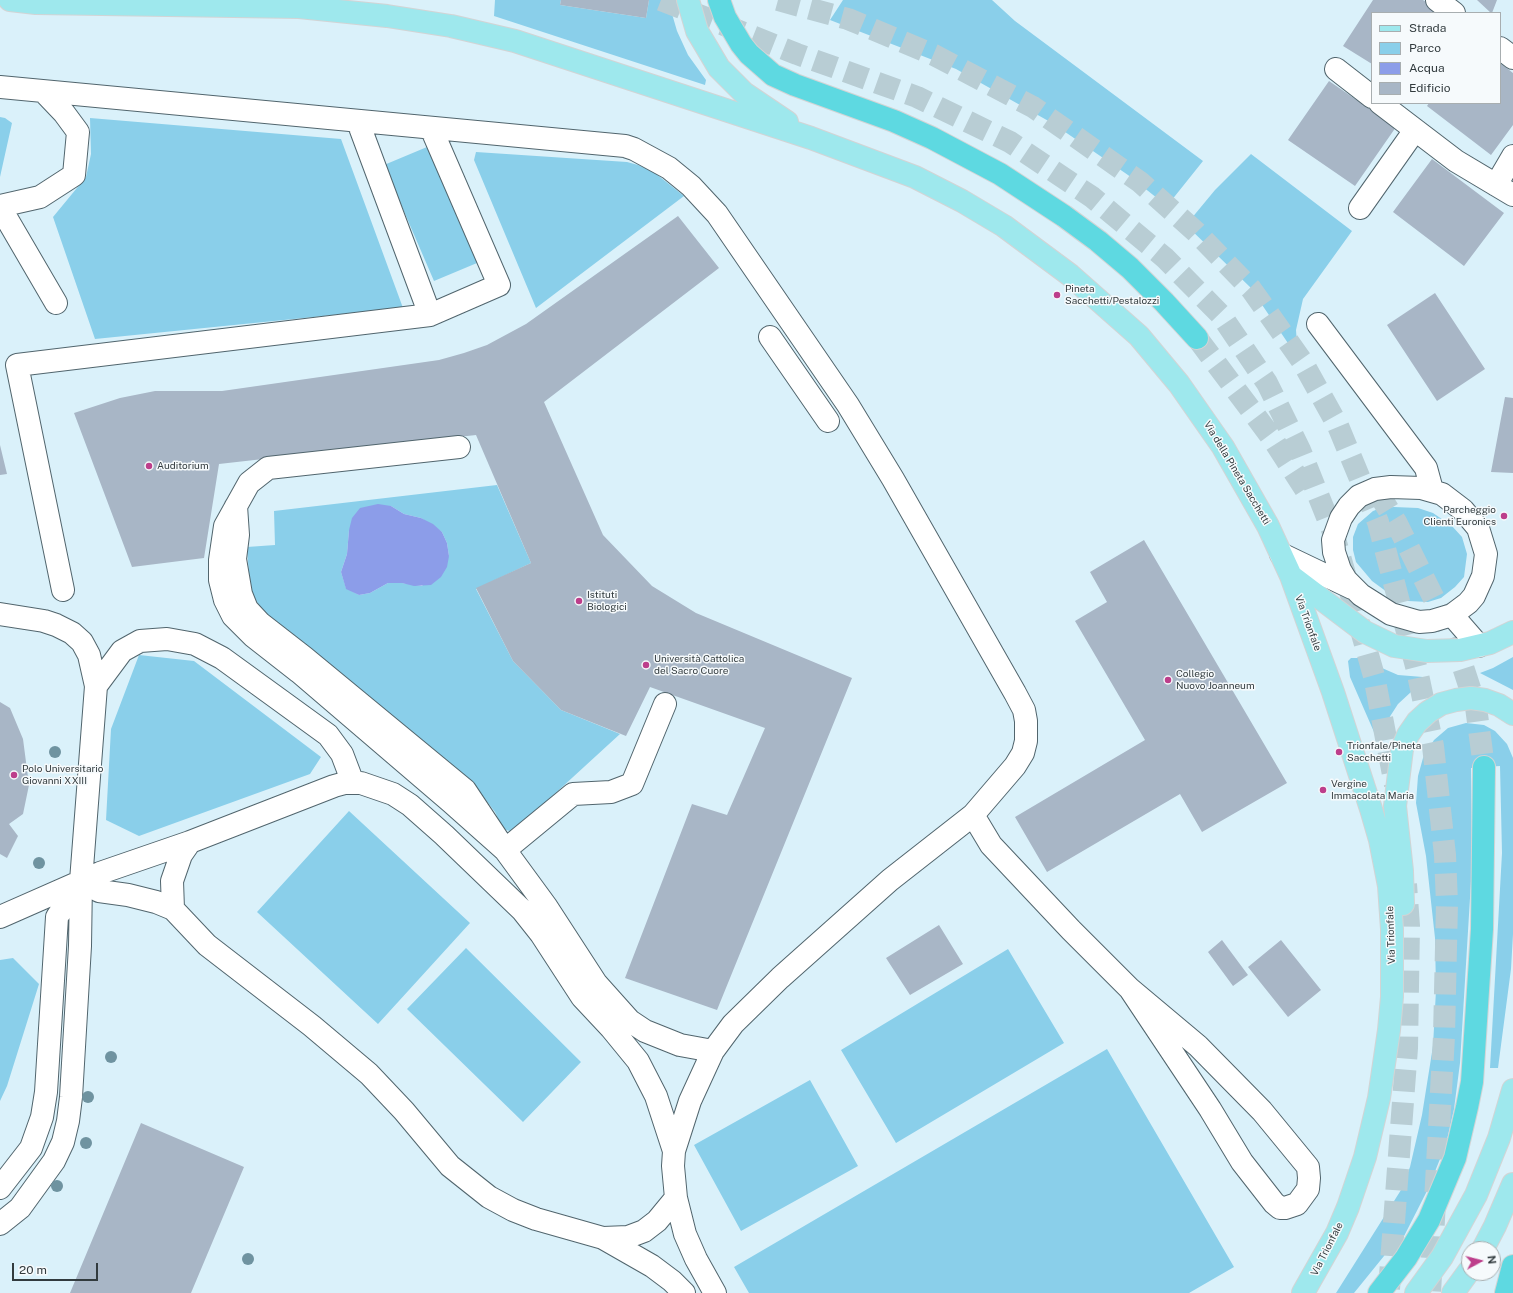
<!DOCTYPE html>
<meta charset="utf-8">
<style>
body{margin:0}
#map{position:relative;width:1513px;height:1293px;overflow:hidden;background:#daf1fa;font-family:"Public Sans",sans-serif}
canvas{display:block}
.legend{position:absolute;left:1371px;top:12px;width:130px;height:92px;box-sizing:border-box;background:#f6fafc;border:1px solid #a8aeb0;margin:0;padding:5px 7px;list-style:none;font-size:12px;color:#323b3e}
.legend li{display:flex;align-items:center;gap:8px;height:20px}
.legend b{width:20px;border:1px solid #a8aeb0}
.north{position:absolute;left:1461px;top:1241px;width:40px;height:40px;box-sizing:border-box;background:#f6fafc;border:1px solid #a8aeb0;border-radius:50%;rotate:83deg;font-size:11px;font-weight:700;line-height:16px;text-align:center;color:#323b3e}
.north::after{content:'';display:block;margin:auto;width:14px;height:18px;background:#bd3e8b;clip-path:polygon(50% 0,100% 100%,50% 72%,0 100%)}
.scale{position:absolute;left:12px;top:1263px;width:86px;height:18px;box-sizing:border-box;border:2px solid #323b3e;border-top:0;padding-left:5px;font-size:12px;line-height:14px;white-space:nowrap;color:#323b3e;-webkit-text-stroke:3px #f6fafc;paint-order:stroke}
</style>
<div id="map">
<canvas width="1513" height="1293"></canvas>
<ul class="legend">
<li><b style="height:5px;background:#9ee8ed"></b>Strada</li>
<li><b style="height:11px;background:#8acfea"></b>Parco</li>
<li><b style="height:11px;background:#8c9de9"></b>Acqua</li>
<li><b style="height:11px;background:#a8b6c6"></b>Edificio</li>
</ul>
<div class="north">N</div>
<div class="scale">20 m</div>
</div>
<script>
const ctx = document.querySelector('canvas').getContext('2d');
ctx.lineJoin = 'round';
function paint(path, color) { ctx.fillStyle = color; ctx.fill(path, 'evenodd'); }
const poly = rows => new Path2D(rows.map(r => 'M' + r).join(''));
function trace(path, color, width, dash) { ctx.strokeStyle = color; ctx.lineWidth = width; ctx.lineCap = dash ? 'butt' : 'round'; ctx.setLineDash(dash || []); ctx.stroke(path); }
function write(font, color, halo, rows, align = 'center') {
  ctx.font = font + ' "Public Sans",sans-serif'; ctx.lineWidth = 3; ctx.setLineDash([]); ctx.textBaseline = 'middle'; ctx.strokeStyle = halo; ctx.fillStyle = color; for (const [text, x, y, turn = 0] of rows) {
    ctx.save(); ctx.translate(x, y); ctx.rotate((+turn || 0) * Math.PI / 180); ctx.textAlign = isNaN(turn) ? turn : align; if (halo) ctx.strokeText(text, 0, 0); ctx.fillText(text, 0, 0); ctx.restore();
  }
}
paint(poly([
 [495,0,561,0,560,5,646,18,649,0,668,0,677,31,688,55,706,80,705,85,494,16],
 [843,0,992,0,1015,21,1203,161,1167,206,1128,175,1052,123,956,69,830,20],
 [0,117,5,118,12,123,0,177],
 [90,118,341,139,403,308,95,339,53,217,86,177,91,154],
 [427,147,477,263,434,281,384,165],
 [476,152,627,162,638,165,655,173,684,196,536,308,474,160],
 [1251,154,1352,231,1303,299,1296,330,1298,358,1250,287,1186,225,1215,190],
 [497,485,531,563,476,589,513,661,561,710,620,734,513,832,503,829,495,812,472,782,264,614,250,590,247,547,275,545,274,511],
 [391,506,404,514,421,518,442,532,447,543,449,556,422,586,402,583,388,583,370,593,359,595,346,588,341,572,347,554,349,530],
 [1394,507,1418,508,1433,513,1452,526,1462,537,1467,554,1464,577,1455,587,1441,598,1428,602,1408,601,1387,592,1372,581,1356,562,1353,550,1353,537,1358,524,1373,511,1381,508],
 [139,655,194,661,321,757,310,774,139,836,106,820,111,729],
 [1513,657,1513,690,1480,673,1493,668],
 [1351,658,1359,658,1398,675,1423,677,1424,680,1398,704,1389,718,1374,732,1350,677,1348,661],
 [1466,723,1484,725,1495,731,1507,744,1513,758,1513,934,1511,969,1498,1068,1490,1068,1502,853,1500,766,1471,768,1472,865,1460,1063,1454,1109,1446,1144,1428,1189,1399,1246,1393,1241,1384,1256,1354,1293,1336,1293,1401,1190,1410,1167,1422,1115,1433,1046,1436,990,1435,938,1426,856,1416,803,1418,776,1423,758,1434,740,1448,728],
 [349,811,470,923,378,1024,257,912],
 [466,948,581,1062,523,1122,407,1009],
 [1008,949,1064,1043,896,1143,841,1050],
 [13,958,39,984,7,1086,0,1101,0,960],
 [1107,1049,1234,1267,1189,1293,749,1293,734,1267],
 [810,1080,858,1166,741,1231,694,1145]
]), '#8acfea');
paint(poly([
 [378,504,391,506,404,514,421,518,433,524,442,532,447,543,449,556,447,567,441,577,431,585,414,586,402,583,388,583,370,593,359,595,346,589,341,572,347,554,349,530,352,518,360,508]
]), '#8c9de9');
paint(poly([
 [561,0,649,0,646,18,560,5],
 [1373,0,1423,0,1439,10,1438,13,1372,13,1372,64,1343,46],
 [1477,0,1497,0,1492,13,1491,13],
 [1500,63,1513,73,1513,125,1491,155,1427,106,1429,103,1500,103],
 [1329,81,1396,127,1355,186,1288,140],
 [1432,159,1504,213,1464,266,1393,212],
 [678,216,719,268,544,402,603,535,652,586,696,613,852,678,717,1010,625,978,692,804,727,815,765,728,650,687,626,736,561,710,513,661,476,588,531,563,476,435,219,464,204,558,132,567,74,413,120,398,155,391,222,391,439,360,464,353,487,345,526,324],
 [1435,293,1485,369,1437,401,1387,325],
 [1505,397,1513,398,1513,473,1491,472],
 [0,445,7,474,0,475],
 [1144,540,1287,783,1202,832,1180,794,1047,872,1015,817,1145,740,1075,621,1107,602,1090,572],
 [0,702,10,708,23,739,29,785,23,814,9,824,18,836,7,858,0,854],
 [939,925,963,964,910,995,886,958],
 [1222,940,1248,975,1233,986,1208,952],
 [1281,940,1321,990,1288,1017,1248,967],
 [141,1123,244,1167,191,1293,70,1293]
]), '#a8b6c6');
trace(poly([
 [661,0,797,54,917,97,1010,142,1092,197,1165,258,1221,315,1267,383,1300,450,1333,532,1374,676,1395,785],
 [778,0,848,19,934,55,1033,107,1140,182,1196,232,1251,289,1302,361,1338,426,1378,522,1417,670,1433,746,1445,855,1447,903,1444,1036,1430,1293],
 [1197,338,1272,438,1305,489],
 [1377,491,1396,522,1454,639,1476,707,1484,767],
 [1389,1289,1407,1048,1409,926,1406,884]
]), '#b8cdd4', 22, [22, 11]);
const minor = poly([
 [1437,0,1454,13],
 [1500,48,1513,58],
 [1336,69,1372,97],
 [0,87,625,146,634,149,669,168,691,186,717,214,848,405,893,479,1015,693,1024,710,1026,721,1026,741,1023,753,1015,766,973,815,890,880,780,978,733,1024,713,1051,690,1101,674,1151,673,1166,676,1198,685,1234,696,1259,715,1293],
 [1380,103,1456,161,1513,195],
 [358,122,430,315,499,285,431,128],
 [1496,185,1513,156],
 [0,206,40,197,74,175,78,132,64,113,44,92],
 [0,207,56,303],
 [1360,208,1415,130],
 [1318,324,1426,468,1432,490],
 [770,337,828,421],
 [1391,487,1421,488,1442,494,1463,510,1478,528,1486,554,1483,576,1474,596,1468,603,1452,615,1432,621,1419,622,1391,614,1361,595,1346,580,1340,570,1334,552,1333,540,1341,518,1349,506,1359,496,1375,489,1391,487],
 [236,506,238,535,235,559,241,594,247,609,260,623,305,658,465,790,505,850,451,802,299,672,253,636,233,616,225,600,220,580,220,560,225,526,249,483,268,468,459,447],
 [1281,554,1352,588],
 [63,590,17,365,430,315],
 [0,614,44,621,56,625,72,633,82,642,89,655,96,686,81,881,80,946,71,1097,68,1121,63,1142,54,1161,20,1208,0,1224],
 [1452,615,1479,646],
 [96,686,122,651,140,641,167,639,195,644,222,658,328,735,342,754,353,783],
 [665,704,632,784,611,792,573,794,505,850,546,906,596,983,630,1021,645,1031,680,1045,713,1051],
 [973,815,991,845,1071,930,1130,989,1198,1046,1262,1111,1308,1167,1309,1178,1308,1189,1297,1204,1285,1208,1280,1208,1274,1203,1242,1162,1210,1109,1130,989],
 [81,881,99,891,128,895,156,902,173,909,207,945,312,1026,369,1074,404,1111,450,1166,489,1197,513,1210,536,1219,603,1238,652,1266,672,1281,684,1293],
 [173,909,172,881,181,855,190,842,334,786,345,783,361,783,393,794,410,805,444,835,522,910,541,934,582,997,611,1028,638,1061,656,1096,674,1151],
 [0,917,100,873,190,842],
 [0,1188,31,1148,42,1117,46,1092,57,917,81,881],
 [603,1238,628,1237,644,1231,657,1221,676,1198]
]);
const major = poly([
 [10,0,36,3,299,7,387,16,451,26,515,41,811,138,915,177,962,201,1004,226,1070,275,1139,336,1179,384,1223,447,1268,526,1291,576,1333,692,1371,809,1380,840,1389,886,1392,929,1392,997,1389,1030,1379,1098,1365,1157,1348,1207,1337,1233,1303,1293],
 [688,0,697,31,719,68,744,93,787,122],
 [1291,576,1365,632,1394,646,1427,651,1460,650,1490,643,1513,632],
 [1403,904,1402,871,1395,806,1402,749,1408,735,1417,722,1428,712,1441,704,1456,700,1471,698,1485,700,1499,705,1513,714],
 [1483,1249,1495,1226,1513,1184],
 [1416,1293,1442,1257,1476,1195,1499,1138,1513,1090],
 [1453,1293,1469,1271]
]);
const highway = poly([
 [719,0,725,17,741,44,749,54,773,75,795,85,894,121,932,138,1000,174,1064,216,1098,241,1130,268,1164,302,1197,338],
 [1379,1293,1406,1258,1429,1220,1455,1158,1467,1107,1472,1082,1482,929,1484,767],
 [1506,1293,1513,1266]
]);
trace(minor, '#51656d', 24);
trace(major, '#d2d4d5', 24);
trace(highway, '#d2d4d5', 24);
trace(minor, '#fff', 22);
trace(major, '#9ee8ed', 22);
trace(highway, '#5ed9e1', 22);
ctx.fillStyle = '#6f93a0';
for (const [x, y] of [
 [55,752],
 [39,863],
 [111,1057],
 [88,1097],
 [86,1143],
 [57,1186],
 [248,1259]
]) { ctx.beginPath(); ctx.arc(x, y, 6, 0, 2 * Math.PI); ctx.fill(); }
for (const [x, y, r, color] of [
 [1057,295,4,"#bd3e8b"],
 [149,466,4,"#bd3e8b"],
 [1504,516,4,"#bd3e8b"],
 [579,601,4,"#bd3e8b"],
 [646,665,4,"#bd3e8b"],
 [1168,680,4,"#bd3e8b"],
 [1339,752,4,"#bd3e8b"],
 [14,775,4,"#bd3e8b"],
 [1323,790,4,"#bd3e8b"]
]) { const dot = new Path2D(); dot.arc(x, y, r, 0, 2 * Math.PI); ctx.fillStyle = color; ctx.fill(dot); trace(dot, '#f6fafc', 1.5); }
write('10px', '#323b3e', '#f6fafc', [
 ["Pineta",1065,289],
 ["Sacchetti/Pestalozzi",1065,301],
 ["Auditorium",157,466],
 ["Parcheggio",1496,510,"right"],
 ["Clienti Euronics",1496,522,"right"],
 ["Istituti",587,595],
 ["Biologici",587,607],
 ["Università Cattolica",654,659],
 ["del Sacro Cuore",654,671],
 ["Collegio",1176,674],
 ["Nuovo Joanneum",1176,686],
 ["Trionfale/Pineta",1347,746],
 ["Sacchetti",1347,758],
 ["Polo Universitario",22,769],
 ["Giovanni XXIII",22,781],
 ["Vergine",1331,784],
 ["Immacolata Maria",1331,796]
], 'left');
write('10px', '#323b3e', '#f6fafc', [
 ["Via della Pineta Sacchetti",1237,473,59],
 ["Via Trionfale",1308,623,70],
 ["Via Trionfale",1391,935,-92],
 ["Via Trionfale",1327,1249,-63]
]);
</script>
